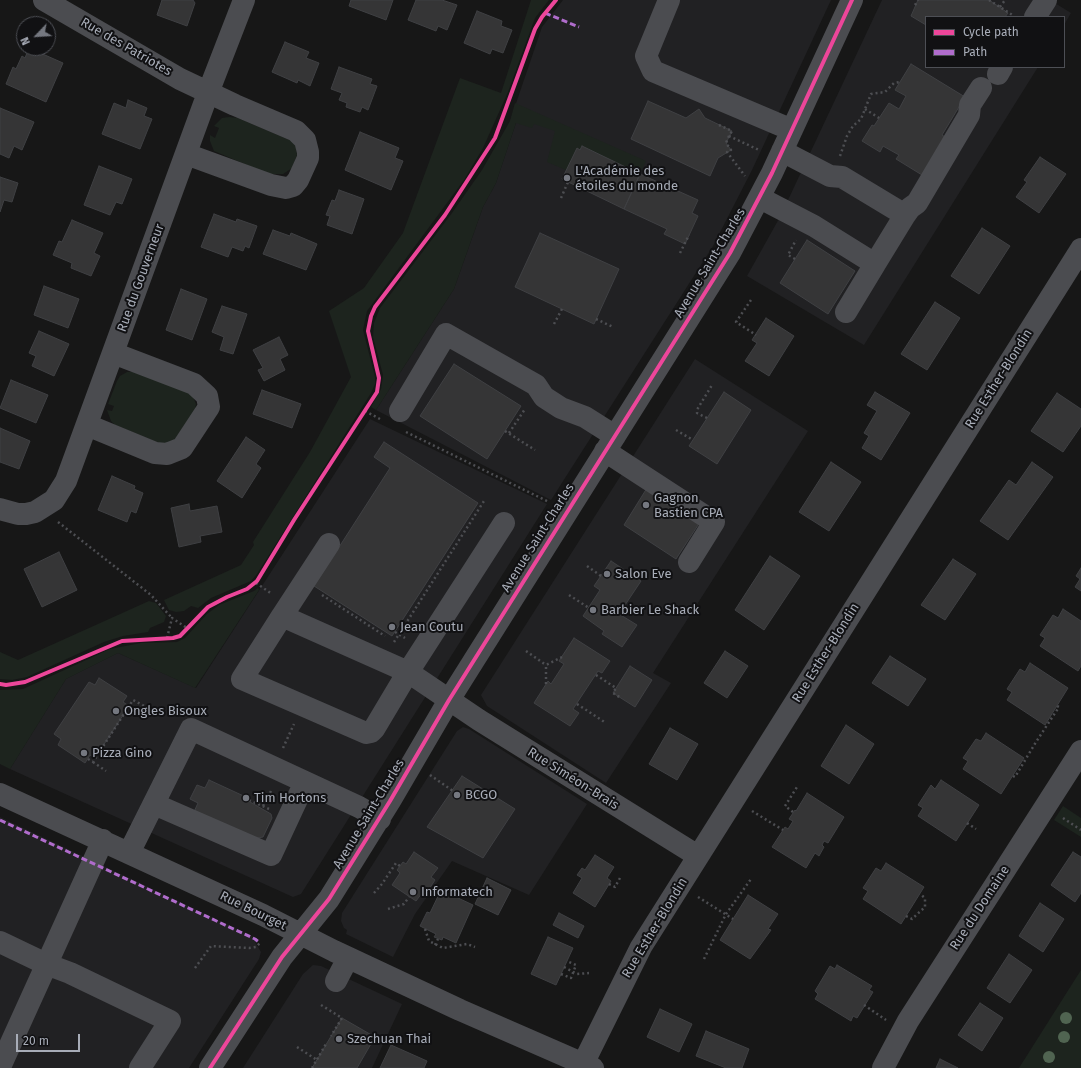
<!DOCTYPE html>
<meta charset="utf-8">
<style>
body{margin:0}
#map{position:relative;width:1081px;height:1068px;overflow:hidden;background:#171717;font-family:"Fira Sans",sans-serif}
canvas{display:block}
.legend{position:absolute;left:925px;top:16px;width:140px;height:52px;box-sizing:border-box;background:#111113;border:1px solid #4d4f55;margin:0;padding:5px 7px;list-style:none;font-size:12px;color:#a8adb8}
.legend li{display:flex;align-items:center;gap:8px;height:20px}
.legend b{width:20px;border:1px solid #4d4f55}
.north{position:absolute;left:16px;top:16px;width:40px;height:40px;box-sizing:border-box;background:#111113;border:1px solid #4d4f55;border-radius:50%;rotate:245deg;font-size:11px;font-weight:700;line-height:16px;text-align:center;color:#a8adb8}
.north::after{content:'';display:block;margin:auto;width:14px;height:18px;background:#757880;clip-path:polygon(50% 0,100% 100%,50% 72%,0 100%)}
.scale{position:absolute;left:16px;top:1034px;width:64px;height:18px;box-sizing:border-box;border:2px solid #a8adb8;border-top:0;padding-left:5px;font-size:12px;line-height:14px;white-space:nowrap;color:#a8adb8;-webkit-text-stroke:3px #111113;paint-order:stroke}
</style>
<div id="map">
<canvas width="1081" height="1068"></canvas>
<ul class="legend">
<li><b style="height:5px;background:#ed469a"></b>Cycle path</li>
<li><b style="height:5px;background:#b06ccc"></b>Path</li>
</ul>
<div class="north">N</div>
<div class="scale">20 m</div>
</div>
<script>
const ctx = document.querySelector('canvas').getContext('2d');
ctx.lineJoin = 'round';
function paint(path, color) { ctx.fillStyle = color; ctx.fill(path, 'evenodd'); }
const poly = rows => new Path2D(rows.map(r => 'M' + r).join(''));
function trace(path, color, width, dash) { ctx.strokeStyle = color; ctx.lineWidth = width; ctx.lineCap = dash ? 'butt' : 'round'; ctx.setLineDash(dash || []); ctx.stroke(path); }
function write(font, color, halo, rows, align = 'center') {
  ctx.font = font + ' "Fira Sans",sans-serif'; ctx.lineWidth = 4; ctx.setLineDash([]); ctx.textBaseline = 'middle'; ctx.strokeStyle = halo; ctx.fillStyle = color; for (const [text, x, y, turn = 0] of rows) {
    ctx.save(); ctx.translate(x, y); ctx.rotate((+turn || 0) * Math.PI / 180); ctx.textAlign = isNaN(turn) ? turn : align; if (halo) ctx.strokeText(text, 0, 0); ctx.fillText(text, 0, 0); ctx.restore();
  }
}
paint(poly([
 [563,0,831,0,752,170,713,246,551,500,376,410,454,289,483,207,496,183,516,123,510,121,542,27],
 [882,0,1050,0,1071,13,1064,25,1064,17,926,17,926,67,1038,67,864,345,747,276,780,217],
 [695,359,808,431,653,673,671,683,606,783,487,706,481,695],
 [370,419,547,504,301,894,293,897,10,769,66,679,118,653,196,688],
 [463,727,469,729,587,804,529,895,452,861,415,914,393,957,346,934,347,930,344,928,341,921,342,913,457,731],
 [0,817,258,939,255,942,261,952,259,959,189,1068,0,1068],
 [313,965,321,966,402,1004,372,1068,243,1068,303,974]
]), '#212123');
paint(poly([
 [531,0,549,0,535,18,508,92,483,148,464,180,367,311,363,330,375,377,375,384,371,393,257,574,251,581,211,598,198,608,191,606,184,611,176,612,169,610,164,600,241,565,254,545,253,542,310,452,351,377,329,311,364,288,403,233,460,78,501,93],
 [515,103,646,161,640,174,577,148,566,170,547,162,555,131,534,124,532,128,516,123,496,183,483,207,454,289,376,410,371,407,381,389,383,375,373,337,374,323,380,308,452,213,482,170,510,121],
 [229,117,238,118,292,141,296,147,297,155,292,168,283,174,268,174,214,151,210,141,210,135,215,138,219,128,214,126,222,118],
 [127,372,136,372,190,392,193,397,196,404,195,410,174,441,162,444,115,425,111,421,107,410,112,411,114,406,108,404,117,381,120,376],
 [258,588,259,590,195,688,118,653,66,679,10,769,0,764,0,690,23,689,110,649,141,643,177,642,185,638,207,614,219,605,254,591],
 [149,601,156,603,166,616,164,622,150,628,148,632,123,636,104,642,27,677,12,680,0,679,0,652,18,660],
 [1063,806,1081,818,1081,837,1054,820],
 [1081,970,1081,1068,1019,1068]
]), '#1d241e');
const building = poly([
 [162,0,193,0,195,3,187,26,157,15,162,0],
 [351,0,393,0,386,20,349,6,351,0],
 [416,0,442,0,457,5,447,30,438,26,436,31,408,20,416,0],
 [918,0,989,0,1008,13,1005,17,926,17,926,25,911,16,918,0],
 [477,11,502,21,501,26,512,30,503,53,492,49,490,54,464,43,477,11],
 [285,42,309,52,306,58,319,63,310,86,298,80,297,83,272,72,285,42],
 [29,48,63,63,46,102,6,84,13,67,16,69,22,56,25,58,29,48],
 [911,64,965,97,942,135,945,137,922,175,896,159,899,155,883,146,880,152,862,141,872,125,874,126,889,103,899,109,906,96,895,90,911,64],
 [339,67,372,79,370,84,377,86,368,110,362,107,360,112,346,107,347,103,339,100,342,93,331,89,339,67],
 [128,100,147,108,144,116,152,119,140,149,102,134,114,103,126,108,128,100],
 [648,101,686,118,699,109,705,118,732,131,726,143,731,150,718,158,710,176,631,139,648,101],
 [0,108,34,122,22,150,14,146,9,158,0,154,0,108],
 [360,132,399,148,395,158,403,161,391,190,345,170,360,132],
 [582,146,640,174,624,209,562,179,577,148,580,150,582,146],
 [1040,157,1066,174,1039,213,1016,197,1027,182,1024,180,1040,157],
 [99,166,132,179,122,204,116,202,110,215,84,205,99,166],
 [640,174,698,200,692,213,698,216,685,244,664,234,667,229,624,209,640,174],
 [0,177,18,183,12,202,4,200,0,212,0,177],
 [339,190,364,199,352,234,327,225,330,216,326,215,332,200,335,201,339,190],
 [214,214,236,222,237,219,257,226,249,248,245,246,243,251,232,247,228,257,201,247,214,214],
 [72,220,103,233,94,253,100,256,91,276,71,268,72,263,53,255,59,241,62,242,72,220],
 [982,228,1010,246,979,294,951,276,982,228],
 [273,230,290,236,291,233,317,244,306,270,263,254,273,230],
 [540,233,619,269,594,324,515,287,540,233],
 [807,240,855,271,828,314,780,283,807,240],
 [44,286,79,299,68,328,34,315,44,286],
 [181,289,207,299,192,340,166,330,181,289],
 [935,302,960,318,927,370,901,354,935,302],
 [222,306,247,314,233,354,220,350,224,337,212,332,222,306],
 [766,318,794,336,769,376,745,361,757,343,752,340,766,318],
 [39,331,69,344,54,376,32,366,36,356,29,353,39,331],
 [279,337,288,355,280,359,285,370,264,381,258,370,263,368,253,350,279,337],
 [454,364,521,406,487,459,420,416,454,364],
 [11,380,48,395,36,423,0,408,11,380],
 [262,390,301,404,292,428,253,414,262,390],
 [724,392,751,410,717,464,689,446,724,392],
 [875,392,910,413,881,460,862,448,869,436,864,433,877,411,867,405,875,392],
 [1057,393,1081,409,1081,426,1063,452,1031,431,1057,393],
 [0,428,30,441,19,469,0,462,0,428],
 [246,437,265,450,256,464,261,468,242,498,217,481,246,437],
 [384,442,478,503,392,636,314,586,390,468,374,457,384,442],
 [831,462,861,482,829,531,799,512,831,462],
 [1032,462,1053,477,1008,540,980,521,1009,480,1016,485,1032,462],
 [112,476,135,486,134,489,143,493,136,513,131,511,127,522,98,510,112,476],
 [647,488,700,522,676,559,624,525,647,488],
 [189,504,190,511,217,506,222,532,200,536,201,542,179,547,171,508,189,504],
 [59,552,77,590,42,607,24,569,59,552],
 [770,556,800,576,764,630,735,610,770,556],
 [953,559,976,574,945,620,921,605,953,559],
 [611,561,641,581,619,614,637,625,622,647,602,634,604,631,583,616,600,590,594,586,611,561],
 [1081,568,1081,591,1075,587,1080,579,1076,576,1081,568],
 [1063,609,1081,621,1081,666,1078,671,1040,646,1045,638,1040,635,1053,615,1058,618,1063,609],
 [574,638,610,661,602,673,598,671,573,709,579,713,570,726,534,703,548,681,551,684,564,664,559,661,574,638],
 [725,651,748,666,727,698,704,683,725,651],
 [890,656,926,679,908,706,872,683,890,656],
 [1030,663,1068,688,1045,725,1007,700,1012,692,1007,689,1020,669,1025,672,1030,663],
 [630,666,652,680,635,707,613,693,630,666],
 [99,678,127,696,123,702,129,706,95,758,90,755,85,763,58,745,61,739,54,734,89,682,95,685,99,678],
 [846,725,874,744,849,784,821,766,846,725],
 [670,728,698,744,677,780,649,764,670,728],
 [986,733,1024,758,1001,794,963,769,968,761,963,758,976,739,981,741,986,733],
 [462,776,515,809,483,858,427,827,462,776],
 [209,780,248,798,250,802,271,814,272,818,263,837,257,838,193,814,198,803,190,799,197,785,205,788,209,780],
 [941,780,979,805,956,841,918,816,923,808,918,805,931,785,935,789,941,780],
 [807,793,844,817,828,843,824,841,822,845,824,847,819,856,815,853,806,868,772,847,785,827,788,829,793,821,789,819,795,810,796,811,807,793],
 [414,852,438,868,431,877,435,880,425,895,422,893,416,901,392,885,400,873,397,870,403,862,406,864,414,852],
 [1073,852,1081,857,1081,893,1075,902,1051,885,1073,852],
 [595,855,614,867,607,878,611,881,595,907,573,893,582,878,577,875,582,868,585,870,595,855],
 [886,863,924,887,901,924,863,899,868,891,863,888,876,868,881,871,886,863],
 [487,878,511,890,498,915,475,904,487,878],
 [441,890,473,905,456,943,443,937,442,940,434,937,436,934,420,926,427,912,430,913,441,890],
 [748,895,778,914,768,929,771,930,750,959,720,940,748,895],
 [1040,903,1064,919,1043,952,1019,936,1040,903],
 [559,913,584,926,578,938,553,925,559,913],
 [548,937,573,948,556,985,531,974,548,937],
 [1009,954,1032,970,1010,1003,987,988,1009,954],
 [837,965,872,986,869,990,873,992,857,1018,853,1016,851,1021,815,999,818,994,815,991,830,966,835,969,837,965],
 [980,1003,1003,1018,982,1051,958,1035,980,1003],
 [660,1009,692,1024,679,1052,647,1037,660,1009],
 [342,1018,375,1037,357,1068,312,1068,342,1018],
 [706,1031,749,1049,742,1068,726,1068,696,1056,706,1031],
 [391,1045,427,1061,424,1068,380,1068,391,1045],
 [940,1059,958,1068,936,1068,940,1059]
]);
paint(building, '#353536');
trace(building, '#3f4043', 1);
trace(poly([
 [989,0,1014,16],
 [915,5,918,0],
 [1000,7,1005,0],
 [865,109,879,118],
 [719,125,732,131,729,136,759,150],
 [729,136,726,143,731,150,727,152,745,176],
 [840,156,847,136,853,126,861,119,871,94,885,92,894,83,900,82],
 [561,198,568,182],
 [680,253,689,235],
 [795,259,788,255,796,240],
 [751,300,736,322,756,335],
 [596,319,613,327],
 [554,324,562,309],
 [365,411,380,419],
 [707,418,697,413,698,408,712,385],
 [676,430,693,440],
 [505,431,535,450],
 [406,432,549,502],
 [509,433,525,409],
 [58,522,151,595,172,618],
 [587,566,601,576],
 [256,583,272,594],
 [322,595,385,636],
 [569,595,589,608],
 [395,632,405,638],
 [167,638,172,618,187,628],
 [394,642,484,501],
 [526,651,546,665],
 [596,675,616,688,613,693,621,698],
 [546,684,546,665,562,657],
 [577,704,606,723],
 [283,748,294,724],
 [88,759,93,762,133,700,148,708],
 [93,762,106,771],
 [430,775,453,791],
 [1013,776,1015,777,1036,742,1059,707,1057,706],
 [249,800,269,809],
 [263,806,271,791],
 [752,811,783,830],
 [793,812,785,806,797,787],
 [1063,818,1081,830],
 [967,823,976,829],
 [609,884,615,887,620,878],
 [374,893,382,884,396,863,400,866],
 [698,897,733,919],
 [388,909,404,904,409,897],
 [906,916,912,919,925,907,925,898,920,894],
 [425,929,429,941,443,948,467,944,475,947],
 [435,945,438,939],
 [704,959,726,914,751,879],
 [564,967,577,974,589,973],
 [195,968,211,946,249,948,256,947,260,943],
 [561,974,571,978,576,965,567,961],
 [321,1005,342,1018,331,1036],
 [864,1005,886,1020],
 [297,1047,317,1060],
 [312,1068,326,1044]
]), '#4d4e52', 2.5, [2, 3]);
trace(poly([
 [44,0,180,79,235,105,296,131,305,140,308,152,308,158,298,180,293,186,286,188,271,185,186,154],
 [669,0,646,56,653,71,792,130],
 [1035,17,1046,0],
 [998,74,1002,67],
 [760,198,814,226,875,264,905,215,842,177,830,176,782,151],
 [905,215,910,208,917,203,969,115,970,105,981,88],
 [846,312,875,264],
 [400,411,446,334,536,385,544,397,561,408,585,417,615,436],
 [87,425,155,453,167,454,182,448,209,407,207,396,194,384,113,353],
 [605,451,714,522,689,562],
 [0,509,18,514,26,514,35,512,54,500,66,481,208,93,244,0],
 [504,523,408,672,479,720,698,856],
 [282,616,242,679,366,733,371,732,374,729,408,672,282,616,329,544],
 [0,794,263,915,334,951,460,1010,593,1068],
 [154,804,271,855,305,782],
 [129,853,191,729,359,807,380,819],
 [0,942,46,964,70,973,170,1021,140,1068],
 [336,981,348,958],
 [583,1064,641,947,1081,249],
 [0,1067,103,840],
 [210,1068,282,957,329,899,390,801,449,700,730,253,772,173,852,0],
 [883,1068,908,1021,1081,751]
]), '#4b4c50', 22);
trace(poly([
 [545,13,579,27],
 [0,820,255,939,260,943]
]), '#b06ccc', 3, [6, 3]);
trace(poly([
 [0,684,6,685,25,682,122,641,173,638,180,636,208,607,227,597,247,589,257,581,294,520,377,392,379,378,368,331,371,316,375,307,445,215,495,138,535,29,542,17,556,0],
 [210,1068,282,957,329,899,390,801,449,700,730,253,772,173,852,0]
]), '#ed469a', 4);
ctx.fillStyle = '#506451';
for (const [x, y] of [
 [1066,1018],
 [1064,1037],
 [1049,1057]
]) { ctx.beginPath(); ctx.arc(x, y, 6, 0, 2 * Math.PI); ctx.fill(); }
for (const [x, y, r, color] of [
 [567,178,4,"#757880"],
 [646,505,4,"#757880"],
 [607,574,4,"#757880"],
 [593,610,4,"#757880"],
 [392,627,4,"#757880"],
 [116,711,4,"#757880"],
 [84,753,4,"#757880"],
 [457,795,4,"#757880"],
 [246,798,4,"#757880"],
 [413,892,4,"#757880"],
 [339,1039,4,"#757880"]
]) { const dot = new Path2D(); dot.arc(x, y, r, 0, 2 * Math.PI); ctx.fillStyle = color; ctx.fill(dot); trace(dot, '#111113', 1.5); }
write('13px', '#a8adb8', '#111113', [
 ["Rue des Patriotes",126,47,30],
 ["Avenue Saint-Charles",710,263,-59],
 ["Rue du Gouverneur",141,278,-70],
 ["Rue Esther-Blondin",999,379,-58],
 ["Avenue Saint-Charles",538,538,-58],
 ["Rue Esther-Blondin",826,653,-58],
 ["Rue Siméon-Brais",573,779,32],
 ["Avenue Saint-Charles",369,814,-59],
 ["Rue du Domaine",980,908,-57],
 ["Rue Bourget",253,911,26],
 ["Rue Esther-Blondin",655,928,-59]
]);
write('13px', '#a8adb8', '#111113', [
 ["L'Académie des",575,171],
 ["étoiles du monde",575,186],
 ["Gagnon",654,498],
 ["Bastien CPA",654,513],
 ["Salon Eve",615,574],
 ["Barbier Le Shack",601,610],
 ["Jean Coutu",400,627],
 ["Ongles Bisoux",124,711],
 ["Pizza Gino",92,753],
 ["BCGO",465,795],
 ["Tim Hortons",254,798],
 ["Informatech",421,892],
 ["Szechuan Thai",347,1039]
], 'left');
</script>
